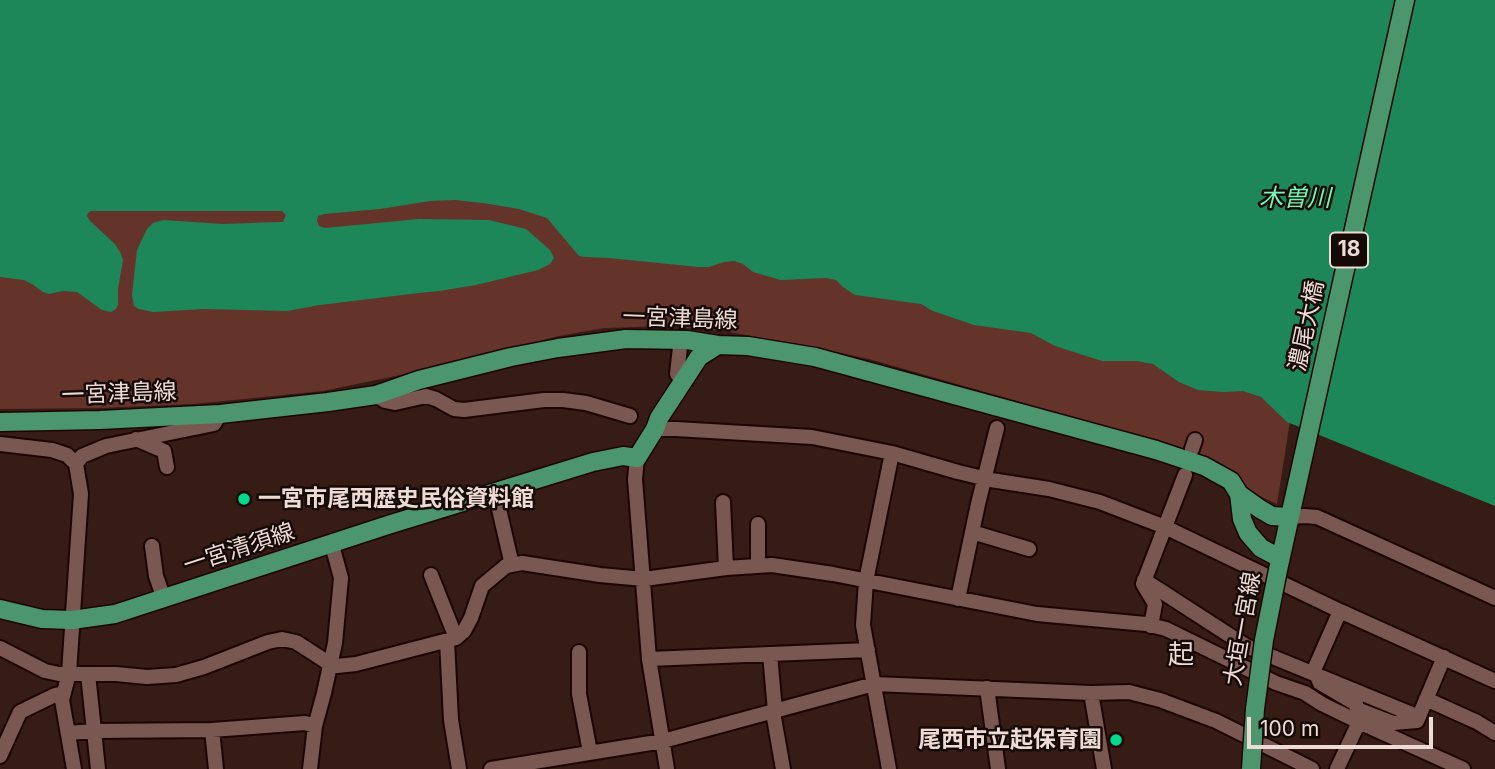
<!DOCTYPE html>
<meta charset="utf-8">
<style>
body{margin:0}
#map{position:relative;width:1495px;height:769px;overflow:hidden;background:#371c16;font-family:Inter,sans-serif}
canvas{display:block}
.scale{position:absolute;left:1247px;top:717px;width:186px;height:32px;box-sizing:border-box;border:4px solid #eedbd6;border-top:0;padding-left:9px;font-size:21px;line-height:24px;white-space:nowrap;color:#eedbd6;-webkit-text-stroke:5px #160a07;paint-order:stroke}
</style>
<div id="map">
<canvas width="1495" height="769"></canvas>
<div class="scale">100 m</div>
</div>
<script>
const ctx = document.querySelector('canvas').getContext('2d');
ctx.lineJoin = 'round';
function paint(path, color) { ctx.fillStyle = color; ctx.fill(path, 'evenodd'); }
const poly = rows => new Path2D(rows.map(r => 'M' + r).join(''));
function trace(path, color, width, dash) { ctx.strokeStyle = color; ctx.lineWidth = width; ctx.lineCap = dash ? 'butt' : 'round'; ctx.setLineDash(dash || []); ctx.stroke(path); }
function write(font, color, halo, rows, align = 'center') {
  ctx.font = font + ' Inter,"Noto Sans JP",sans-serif'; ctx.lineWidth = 5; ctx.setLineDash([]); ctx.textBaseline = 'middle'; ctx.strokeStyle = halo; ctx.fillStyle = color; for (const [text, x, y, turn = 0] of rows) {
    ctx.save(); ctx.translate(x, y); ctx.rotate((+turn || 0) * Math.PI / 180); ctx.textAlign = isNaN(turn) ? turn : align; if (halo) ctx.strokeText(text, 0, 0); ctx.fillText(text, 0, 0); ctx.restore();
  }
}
paint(poly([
 [441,187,780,264,1131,350,1260,395,1290,421,1277,504,1249,491,1230,472,1201,456,1027,404,869,359,798,344,723,331,666,326,604,328,559,336,419,371,323,391,194,404,100,408,0,409,0,275,85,227,80,206,276,202,317,230,315,221,320,210]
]), '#64342a');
paint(poly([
 [0,0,1495,0,1495,506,1287,422,1261,397,1243,391,1223,392,1198,390,1179,382,1153,364,1136,361,1102,361,1055,346,1031,333,974,325,933,311,921,304,855,295,843,287,836,280,826,278,781,280,753,272,743,264,734,261,724,262,709,267,698,267,609,258,585,257,579,256,547,218,519,209,483,203,455,200,430,201,380,209,324,214,318,216,317,221,319,226,325,228,419,219,489,220,526,229,550,250,554,258,550,264,538,270,476,285,439,291,419,293,320,305,287,311,203,309,153,312,139,309,134,306,132,295,137,250,147,229,153,223,163,220,223,224,278,222,283,222,286,215,282,211,91,211,88,213,87,216,90,221,115,244,120,252,123,260,118,289,118,305,116,309,111,312,102,310,77,292,63,291,49,294,43,292,32,284,24,280,0,277]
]), '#1d8759');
const minor = poly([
 [680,347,677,374,683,381],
 [376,395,385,401,395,403,426,396,436,399,454,409,464,410,544,400,563,400,586,403,630,416],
 [655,429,676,429,812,437,892,453,958,472,991,480,1049,489,1100,502,1165,527,1340,611,1495,681],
 [136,439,164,451,167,467],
 [0,444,52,450,67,455,76,464,81,494,69,673,62,700,74,769],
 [1192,449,1195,440],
 [637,458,635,479,649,659,667,769],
 [76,464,82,456,106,446,214,424,220,414],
 [495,492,512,565],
 [723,502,726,568],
 [1290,517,1305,516,1317,517,1495,598],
 [758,524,758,565],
 [972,532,1029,549],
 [152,546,156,576,164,599],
 [431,575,456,638],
 [1144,580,1246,646,1419,717],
 [958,599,978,504,997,428],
 [1151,626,1155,604,1143,584,1185,475],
 [447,641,451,720,459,769],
 [0,648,45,671,59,674,116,674,147,677,176,675,204,667,268,642,282,639,296,642,330,664,337,666,356,664,456,638,464,631,471,618,482,586,506,566,522,563,600,575,644,579,726,568,772,565,833,574,1037,614,1146,624,1166,629,1276,683,1305,693,1322,704,1359,722,1463,769],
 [579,652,579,694,590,752],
 [770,654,775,711],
 [649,659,868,650],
 [88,674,98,769],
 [987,688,998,769],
 [1091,693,1104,769],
 [1426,699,1477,722,1495,733],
 [1357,709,1393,723,1417,721,1444,657],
 [773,712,783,769],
 [212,730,216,769],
 [68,733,94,731,212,730,305,723,315,726],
 [0,756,20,712,55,695,64,693],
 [310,769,315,726,324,693,335,643,341,578,332,545],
 [491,769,663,741,874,684,1091,693,1129,692,1160,700,1216,721,1312,769],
 [889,769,863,625,866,581,892,453],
 [1337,769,1359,722,1357,709,1356,704,1320,683,1314,670,1340,611]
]);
const major = poly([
 [0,422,100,420,220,414,328,402,376,395,419,380,511,357,558,348,626,339,687,340,718,345,748,346,815,357,1156,450,1204,466,1231,481,1239,494,1260,509,1272,516,1290,517],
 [1239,494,1242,519,1248,533,1261,548,1274,555,1281,556],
 [1278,570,1405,0],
 [0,609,42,619,72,620,115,614,388,525,593,462,623,456,637,458,655,429,659,418,699,357,718,345]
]);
trace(minor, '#1d0503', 18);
trace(major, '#1d0503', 21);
trace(minor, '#795851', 14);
trace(major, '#4b966d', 18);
const majorBridge = poly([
 [1251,769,1255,709,1264,640,1278,570]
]);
trace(majorBridge, '#1d0503', 21, []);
trace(majorBridge, '#4b966d', 18);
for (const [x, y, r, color] of [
 [244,499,7,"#01d98b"],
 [1116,740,7,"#01d98b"]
]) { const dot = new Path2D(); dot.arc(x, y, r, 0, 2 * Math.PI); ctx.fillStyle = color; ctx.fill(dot); trace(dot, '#160a07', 2.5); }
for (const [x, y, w] of [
 [1349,250,38]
]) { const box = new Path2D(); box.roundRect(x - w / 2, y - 17.5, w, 35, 5); ctx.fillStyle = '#160a07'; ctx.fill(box); trace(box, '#eedbd6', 2); }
write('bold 21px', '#eedbd6', null, [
 ["18",1349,250]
]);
write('23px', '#eedbd6', '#160a07', [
 ["一宮津島線",680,319,2],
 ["濃尾大橋",1307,326,-78],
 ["一宮津島線",119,394,-2],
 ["一宮清須線",239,549,-18],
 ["大垣一宮線",1243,629,-80]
]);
write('bold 23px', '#eedbd6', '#160a07', [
 ["一宮市尾西歴史民俗資料館",258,499],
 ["尾西市立起保育園",1102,740,"right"]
], 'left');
write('italic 24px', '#74f5b3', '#160a07', [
 ["木曽川",1295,199]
]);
write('26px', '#eedbd6', '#160a07', [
 ["起",1181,655]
]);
</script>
